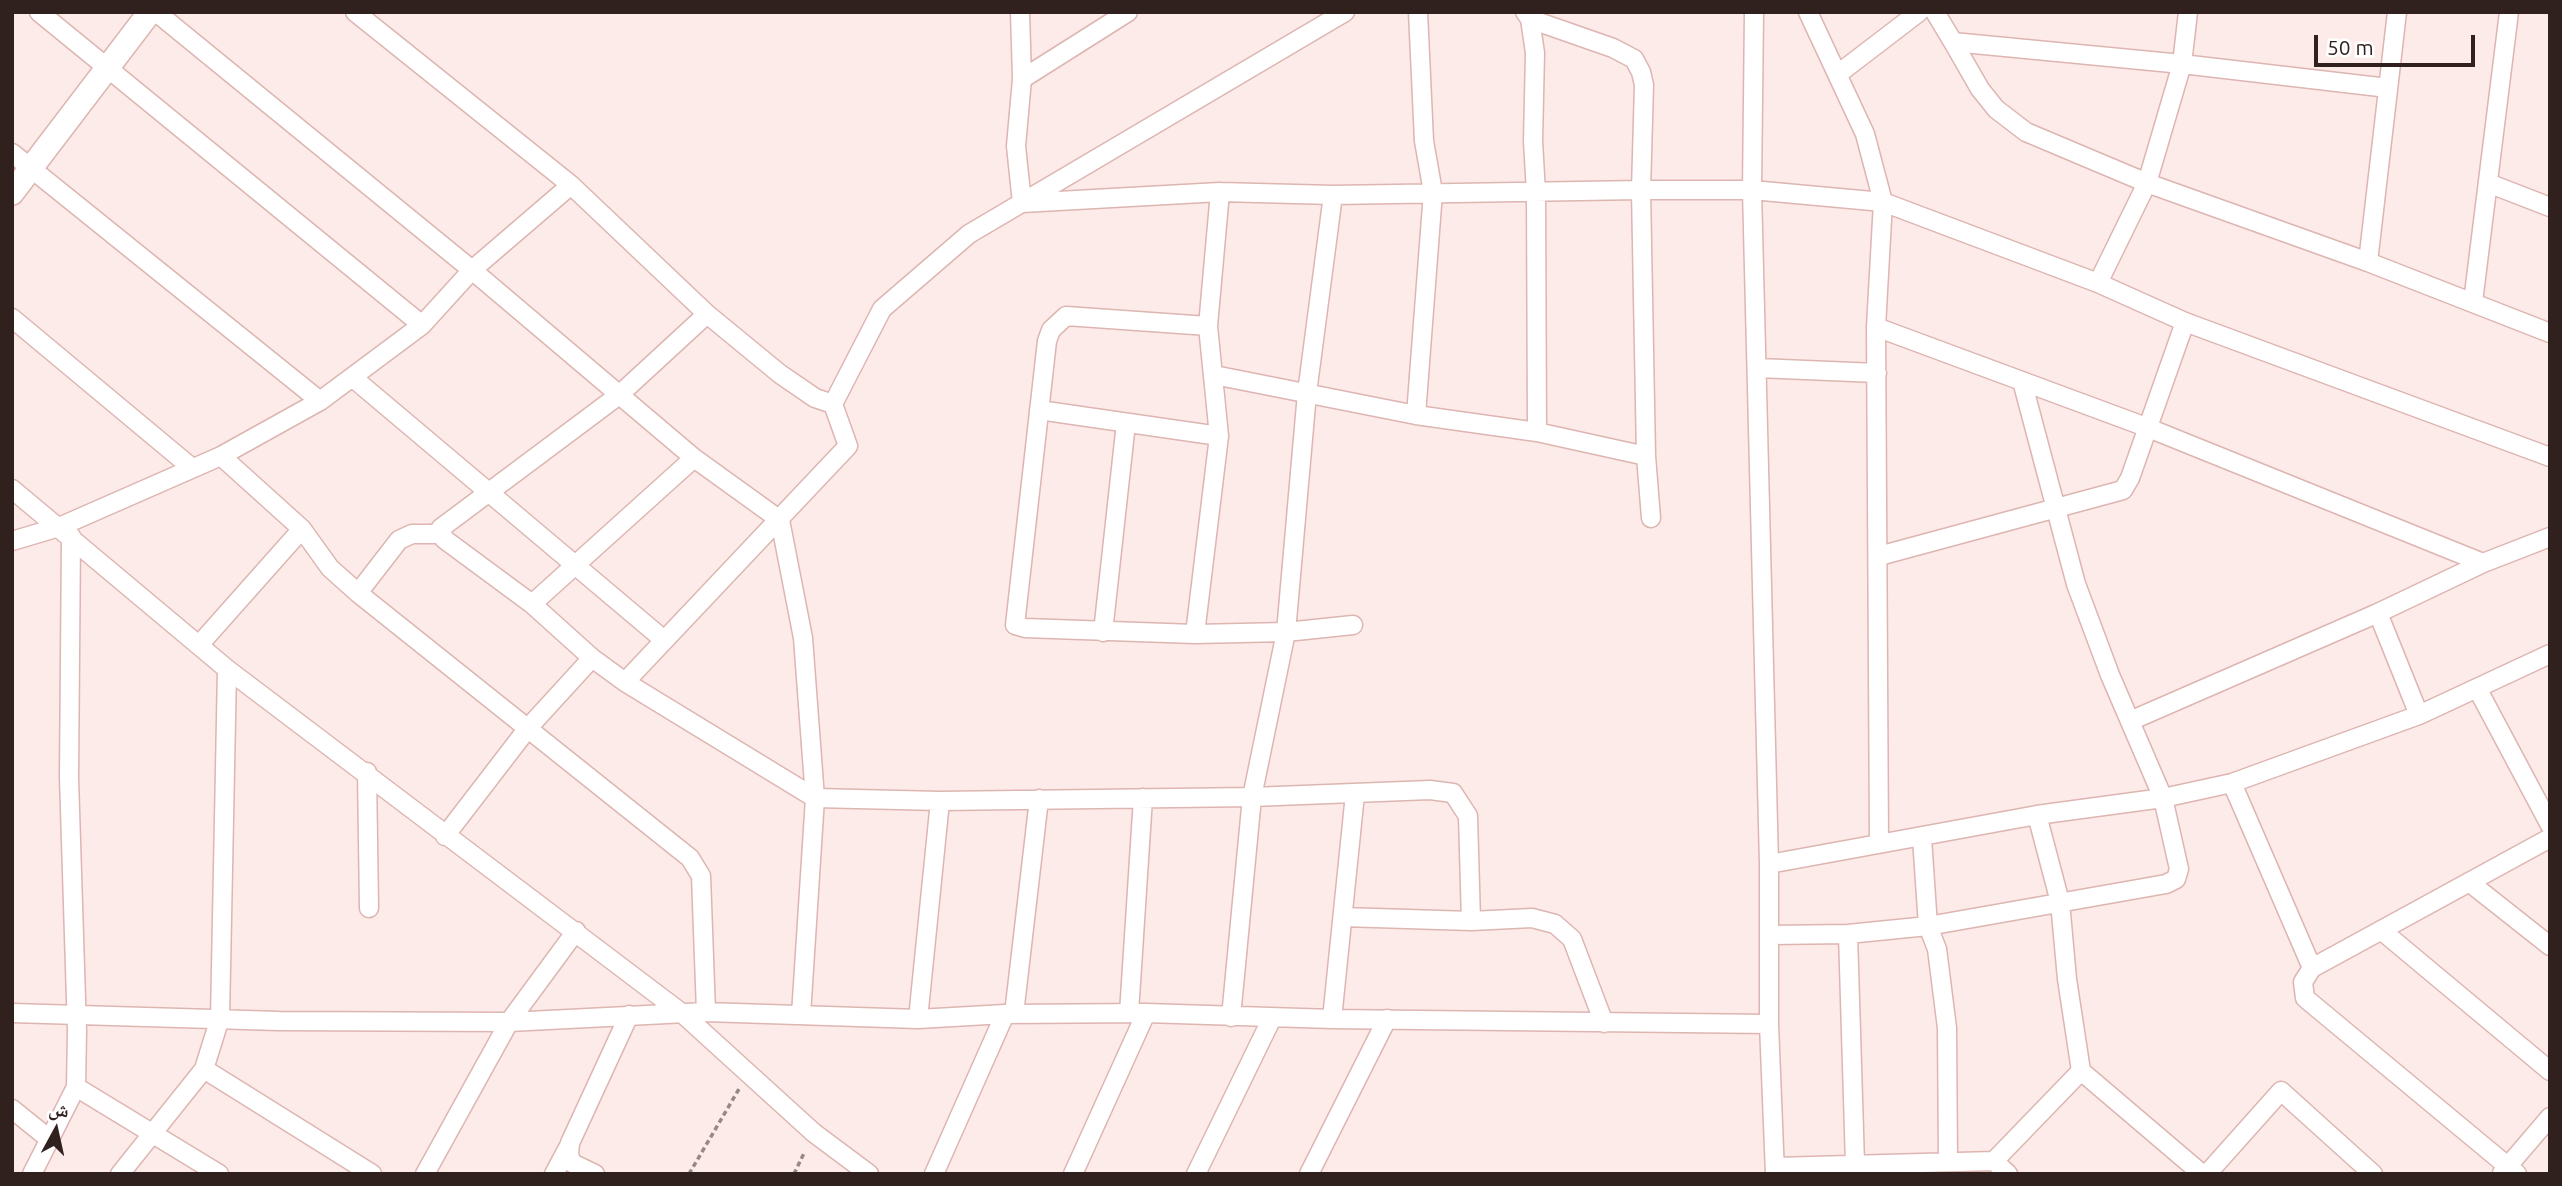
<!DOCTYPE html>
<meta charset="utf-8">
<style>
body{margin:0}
#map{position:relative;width:2562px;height:1186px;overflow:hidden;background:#fcebe9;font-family:Ubuntu,"Noto Naskh Arabic",sans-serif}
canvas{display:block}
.frame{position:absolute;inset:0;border:14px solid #30211f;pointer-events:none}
.north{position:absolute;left:21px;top:1095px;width:70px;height:70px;-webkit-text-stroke:5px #fff;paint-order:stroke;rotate:8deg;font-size:19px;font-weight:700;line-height:28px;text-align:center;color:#30211f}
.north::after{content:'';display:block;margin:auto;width:24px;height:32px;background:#30211f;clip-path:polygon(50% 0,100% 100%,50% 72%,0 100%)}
.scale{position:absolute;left:2314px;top:35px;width:161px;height:32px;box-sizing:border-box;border:4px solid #30211f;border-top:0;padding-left:9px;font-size:21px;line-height:24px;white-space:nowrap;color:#30211f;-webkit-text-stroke:5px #fff;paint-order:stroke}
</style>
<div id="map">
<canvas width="2562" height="1186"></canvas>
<div class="frame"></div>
<div class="north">ش</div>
<div class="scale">50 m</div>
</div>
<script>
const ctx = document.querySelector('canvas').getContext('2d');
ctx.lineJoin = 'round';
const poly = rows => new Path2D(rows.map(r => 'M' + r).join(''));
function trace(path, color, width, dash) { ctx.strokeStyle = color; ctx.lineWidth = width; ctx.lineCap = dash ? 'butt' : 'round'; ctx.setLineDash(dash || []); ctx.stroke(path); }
const minor = poly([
 [39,12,422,325],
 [156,12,472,270,694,458,780,520,803,638,815,798,801,1015],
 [355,12,571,185,707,314,780,374,815,398,833,404],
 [1020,12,1022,79,1016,146,1022,203,1220,192,1333,195,1641,190,1752,190,1883,202,2098,283,2185,322,2550,457],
 [1525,12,1530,19,1535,53,1533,141,1536,193,1537,432,1646,456],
 [1754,12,1752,190,1769,864,1769,1024,1775,1174],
 [1808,12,1865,134,1883,202,1876,327,1879,843],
 [1935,12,1953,42,2182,64,2388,88],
 [1530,19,1613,48,1634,59,1641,72,1644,85,1641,190,1646,456,1651,518],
 [1953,42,1980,89,1996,109,2026,132,2147,183,2368,262,2550,333],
 [1838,74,1919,12],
 [1022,79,1128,12],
 [12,153,320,401],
 [2488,183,2550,207],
 [2368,262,2397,12],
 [2098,283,2147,183,2182,64,2188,12],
 [2473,302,2509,12],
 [12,318,192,468],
 [1208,326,1066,316,1051,330,1047,341,1015,625,1025,628,1195,634,1286,632,1353,625],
 [1876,327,2146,427,2483,563],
 [1758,368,1877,373],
 [1214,375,1416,415,1537,432],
 [352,377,664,640],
 [1039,410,1219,436],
 [1416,415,1433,192,1424,141,1418,12],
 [221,456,302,529,330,568,358,593,690,858,701,876,706,1012],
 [12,489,227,669,683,1014,814,1133,869,1174],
 [12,541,59,527,221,456,320,401,422,325,472,270,571,185],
 [1879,556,2123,490,2130,478,2185,322],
 [358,593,399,540,412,534,440,534],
 [532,604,694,458],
 [2378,613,2419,715],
 [1103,632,1126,423],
 [1195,634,1219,436,1208,326,1220,192],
 [199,645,302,529],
 [592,658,625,682,815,798,940,801,1252,797,1430,790,1453,793,1468,816,1471,921],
 [625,682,848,446,833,404,882,309,969,234,1345,12],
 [2477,688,2550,825],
 [2130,721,2378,613,2483,563,2550,537],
 [367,772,369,908],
 [2232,783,2312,968],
 [445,836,528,728,592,658,532,604,444,539,441,528,619,395,707,314],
 [1922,838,1928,926,1937,949,1947,1028,1948,1162],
 [1769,864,2037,815,2163,798,2232,783,2419,715,2550,654],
 [2469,882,2550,946],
 [1343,917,1471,921,1532,918,1555,924,1572,939,1604,1023],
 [2381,930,2550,1071],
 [1848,934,1855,1164],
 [1770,935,1848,934,1928,926,2166,884,2176,879,2179,869,2163,798,2110,675,2076,584,2022,381],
 [12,1013,279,1021,509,1022,706,1012,918,1019,1005,1014,1146,1013,1332,1019,1769,1024],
 [1129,1013,1143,798],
 [1014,1014,1039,799],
 [1231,1017,1252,797,1286,632,1307,393,1333,195],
 [918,1019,940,801],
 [1332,1019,1355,794],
 [204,1069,372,1174],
 [2081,1071,2202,1174],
 [76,1087,219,1174],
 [12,1109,48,1138],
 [1994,1161,2081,1071,2067,979,2060,902,2037,815],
 [1776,1167,1994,1161,2008,1174],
 [2502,1173,2550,1117],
 [32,1174,76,1087,77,1031,69,778,71,536],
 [120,1174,204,1069,220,1018,227,669],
 [425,1174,509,1022,576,931],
 [554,1174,569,1146],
 [595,1174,572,1163,569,1155,570,1143,629,1015],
 [934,1174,1005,1014],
 [1073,1174,1146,1013],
 [1196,1174,1272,1018],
 [1309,1174,1387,1019],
 [2207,1174,2281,1091,2373,1174],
 [2517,1174,2305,998,2303,982,2312,968,2550,838]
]);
const tertiary = poly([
 [12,193,150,12]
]);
trace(minor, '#ddb5b1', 21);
trace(tertiary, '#ddb5b1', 26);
trace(poly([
 [689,1174,739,1089],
 [794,1174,805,1151]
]), '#978785', 3.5, [5, 3.5]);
trace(minor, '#fff', 18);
trace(tertiary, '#fff', 23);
</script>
